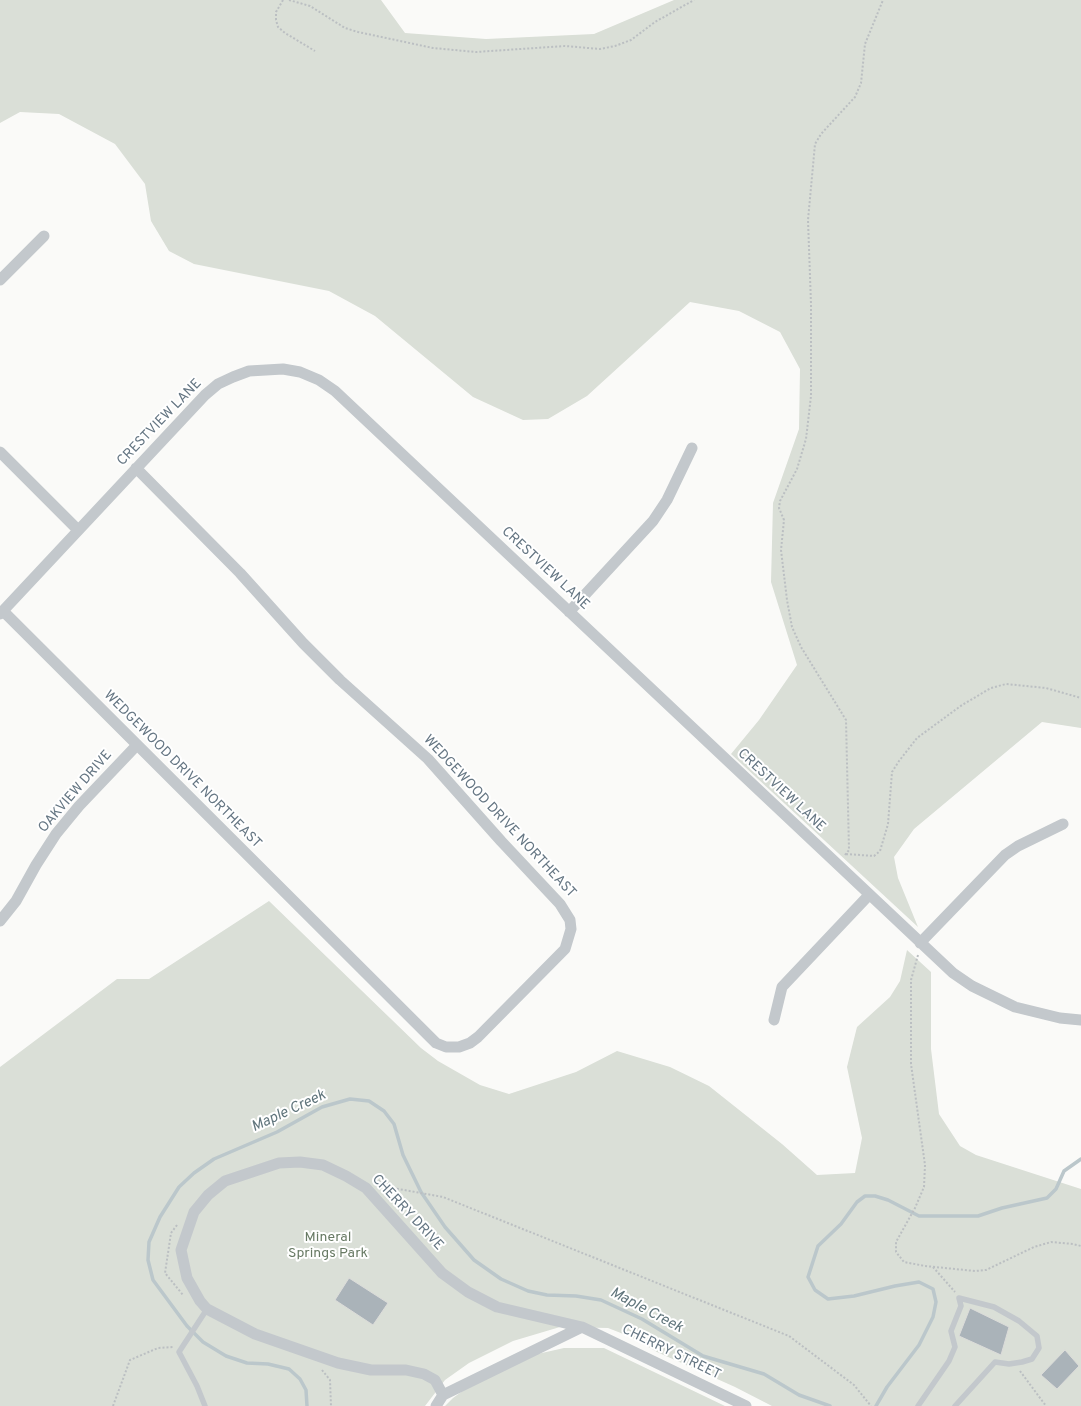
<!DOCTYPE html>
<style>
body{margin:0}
canvas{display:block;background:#fafaf8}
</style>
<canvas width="1081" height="1406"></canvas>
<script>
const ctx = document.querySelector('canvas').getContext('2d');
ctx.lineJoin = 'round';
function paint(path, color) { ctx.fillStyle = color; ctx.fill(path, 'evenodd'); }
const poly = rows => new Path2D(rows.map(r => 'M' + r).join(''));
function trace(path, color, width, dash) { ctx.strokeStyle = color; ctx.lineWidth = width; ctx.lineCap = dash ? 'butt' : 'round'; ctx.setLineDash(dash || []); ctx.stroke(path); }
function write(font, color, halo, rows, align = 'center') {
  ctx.font = font + ' Overpass,sans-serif'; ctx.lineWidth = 4; ctx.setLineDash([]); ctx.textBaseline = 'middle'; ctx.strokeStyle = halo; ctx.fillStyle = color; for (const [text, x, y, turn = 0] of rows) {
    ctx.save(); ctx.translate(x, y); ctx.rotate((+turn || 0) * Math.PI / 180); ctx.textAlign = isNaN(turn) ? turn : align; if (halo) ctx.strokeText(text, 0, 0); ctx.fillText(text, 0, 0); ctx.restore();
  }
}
paint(poly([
 [0,0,381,0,405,33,486,39,594,34,674,0,1081,0,1081,728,1042,722,914,829,894,857,898,878,918,927,731,754,759,720,797,665,771,582,773,503,799,429,800,369,780,332,739,311,690,302,587,396,548,419,523,420,473,397,375,316,329,291,194,264,169,251,151,221,145,184,115,144,59,114,20,112,0,123],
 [269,901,421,1048,438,1061,480,1085,509,1094,576,1072,617,1051,670,1067,709,1086,782,1144,817,1175,855,1173,862,1138,847,1067,857,1027,890,997,900,981,907,950,931,972,931,1049,939,1114,960,1146,976,1155,1081,1189,1081,1406,772,1406,735,1387,657,1352,631,1337,608,1328,560,1327,513,1341,469,1363,445,1380,425,1406,0,1406,0,1067,117,979,149,979],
 [564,1348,604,1348,725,1406,445,1406,453,1398,502,1362]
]), '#dadfd7');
trace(poly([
 [307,1406,306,1390,300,1379,289,1369,268,1364,247,1363,226,1356,203,1342,187,1326,153,1280,148,1260,149,1242,160,1217,179,1187,194,1173,214,1159,277,1132,322,1107,350,1099,369,1101,384,1111,394,1124,403,1155,421,1192,445,1227,474,1260,501,1279,528,1291,547,1295,576,1296,601,1300,642,1319,703,1356,764,1374,799,1395,830,1406],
 [876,1406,887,1387,919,1345,933,1317,936,1302,933,1289,919,1282,895,1286,854,1296,828,1299,815,1290,808,1277,818,1246,841,1224,857,1202,865,1196,875,1196,888,1200,919,1216,978,1216,1002,1208,1047,1198,1056,1189,1064,1171,1081,1159]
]), '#bbc7cb', 3.5);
const building = poly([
 [349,1278,388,1303,373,1325,335,1300,349,1278],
 [970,1308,1009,1327,1001,1355,959,1336,970,1308],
 [1065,1350,1079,1366,1057,1389,1041,1375,1065,1350]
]);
paint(building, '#aab3b9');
trace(building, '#dcdcda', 1);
trace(poly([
 [283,0,276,12,276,20,278,27,285,33,315,51],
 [289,0,310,6,345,28,358,32,433,48,476,52,565,46,600,49,615,46,631,40,655,22,694,0],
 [846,854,874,856,880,851,888,824,892,772,899,761,917,738,962,705,991,688,1006,684,1046,688,1081,698],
 [845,855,849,850,846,720,801,647,792,627,787,600,781,550,784,520,779,508,780,501,797,469,806,439,811,396,811,304,808,220,815,144,821,134,855,97,861,83,865,44,883,0],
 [918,955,911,980,911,1064,925,1165,924,1187,915,1208,896,1242,896,1252,904,1262,925,1266,975,1271,986,1270,1034,1247,1051,1242,1073,1244,1081,1246],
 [375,1179,393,1188,443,1197,789,1336,854,1385,871,1406],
 [177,1225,171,1233,165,1273,183,1295],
 [933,1267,955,1292],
 [322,1370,330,1380,331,1406],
 [1020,1371,1046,1406],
 [113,1406,130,1360,158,1348,173,1347]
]), '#bbbfc2', 2, [2, 2]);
trace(poly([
 [205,1406,197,1386,179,1352,207,1309],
 [918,1406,949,1361,955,1347,951,1331,961,1306,959,1298,994,1307,1019,1321,1037,1336,1039,1348,1032,1359,1022,1362,1009,1364,995,1362,955,1406]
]), '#c3c8cc', 5.5);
trace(poly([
 [0,280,44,236],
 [0,452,78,530],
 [3,611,436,1043,446,1047,459,1047,470,1043,478,1037,565,949,571,929,570,920,560,904,501,841,428,759,340,680,303,643,240,573,136,468],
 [569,612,653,521,667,500,692,448],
 [0,614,205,395,218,384,233,377,249,371,283,369,300,372,319,380,335,391,953,973,972,986,1015,1007,1060,1018,1081,1020],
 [0,921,16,901,36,865,56,834,79,806,137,745],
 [920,943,1005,855,1018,846,1063,824],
 [774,1020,782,987,869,895],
 [443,1395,435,1380,424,1374,406,1370,371,1370,338,1363,255,1334,207,1309,200,1301,187,1278,181,1250,194,1212,208,1195,225,1181,279,1163,300,1162,323,1165,346,1176,366,1188,442,1273,468,1292,497,1307,582,1327,746,1406],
 [436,1406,443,1395,582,1327]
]), '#c3c8cc', 11);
write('14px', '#657683', '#fff', [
 ["CRESTVIEW LANE",160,423,-46],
 ["CRESTVIEW LANE",545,569,43],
 ["WEDGEWOOD DRIVE NORTHEAST",182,770,45],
 ["CRESTVIEW LANE",781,791,43],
 ["OAKVIEW DRIVE",76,792,-49],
 ["WEDGEWOOD DRIVE NORTHEAST",499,817,47],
 ["CHERRY DRIVE",407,1213,47],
 ["CHERRY STREET",671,1353,26]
]);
write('14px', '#687a64', '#fff', [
 ["Mineral",328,1238],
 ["Springs Park",328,1254]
]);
write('italic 15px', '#60757c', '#fff', [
 ["Maple Creek",289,1112,-25],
 ["Maple Creek",646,1311,28]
]);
</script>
